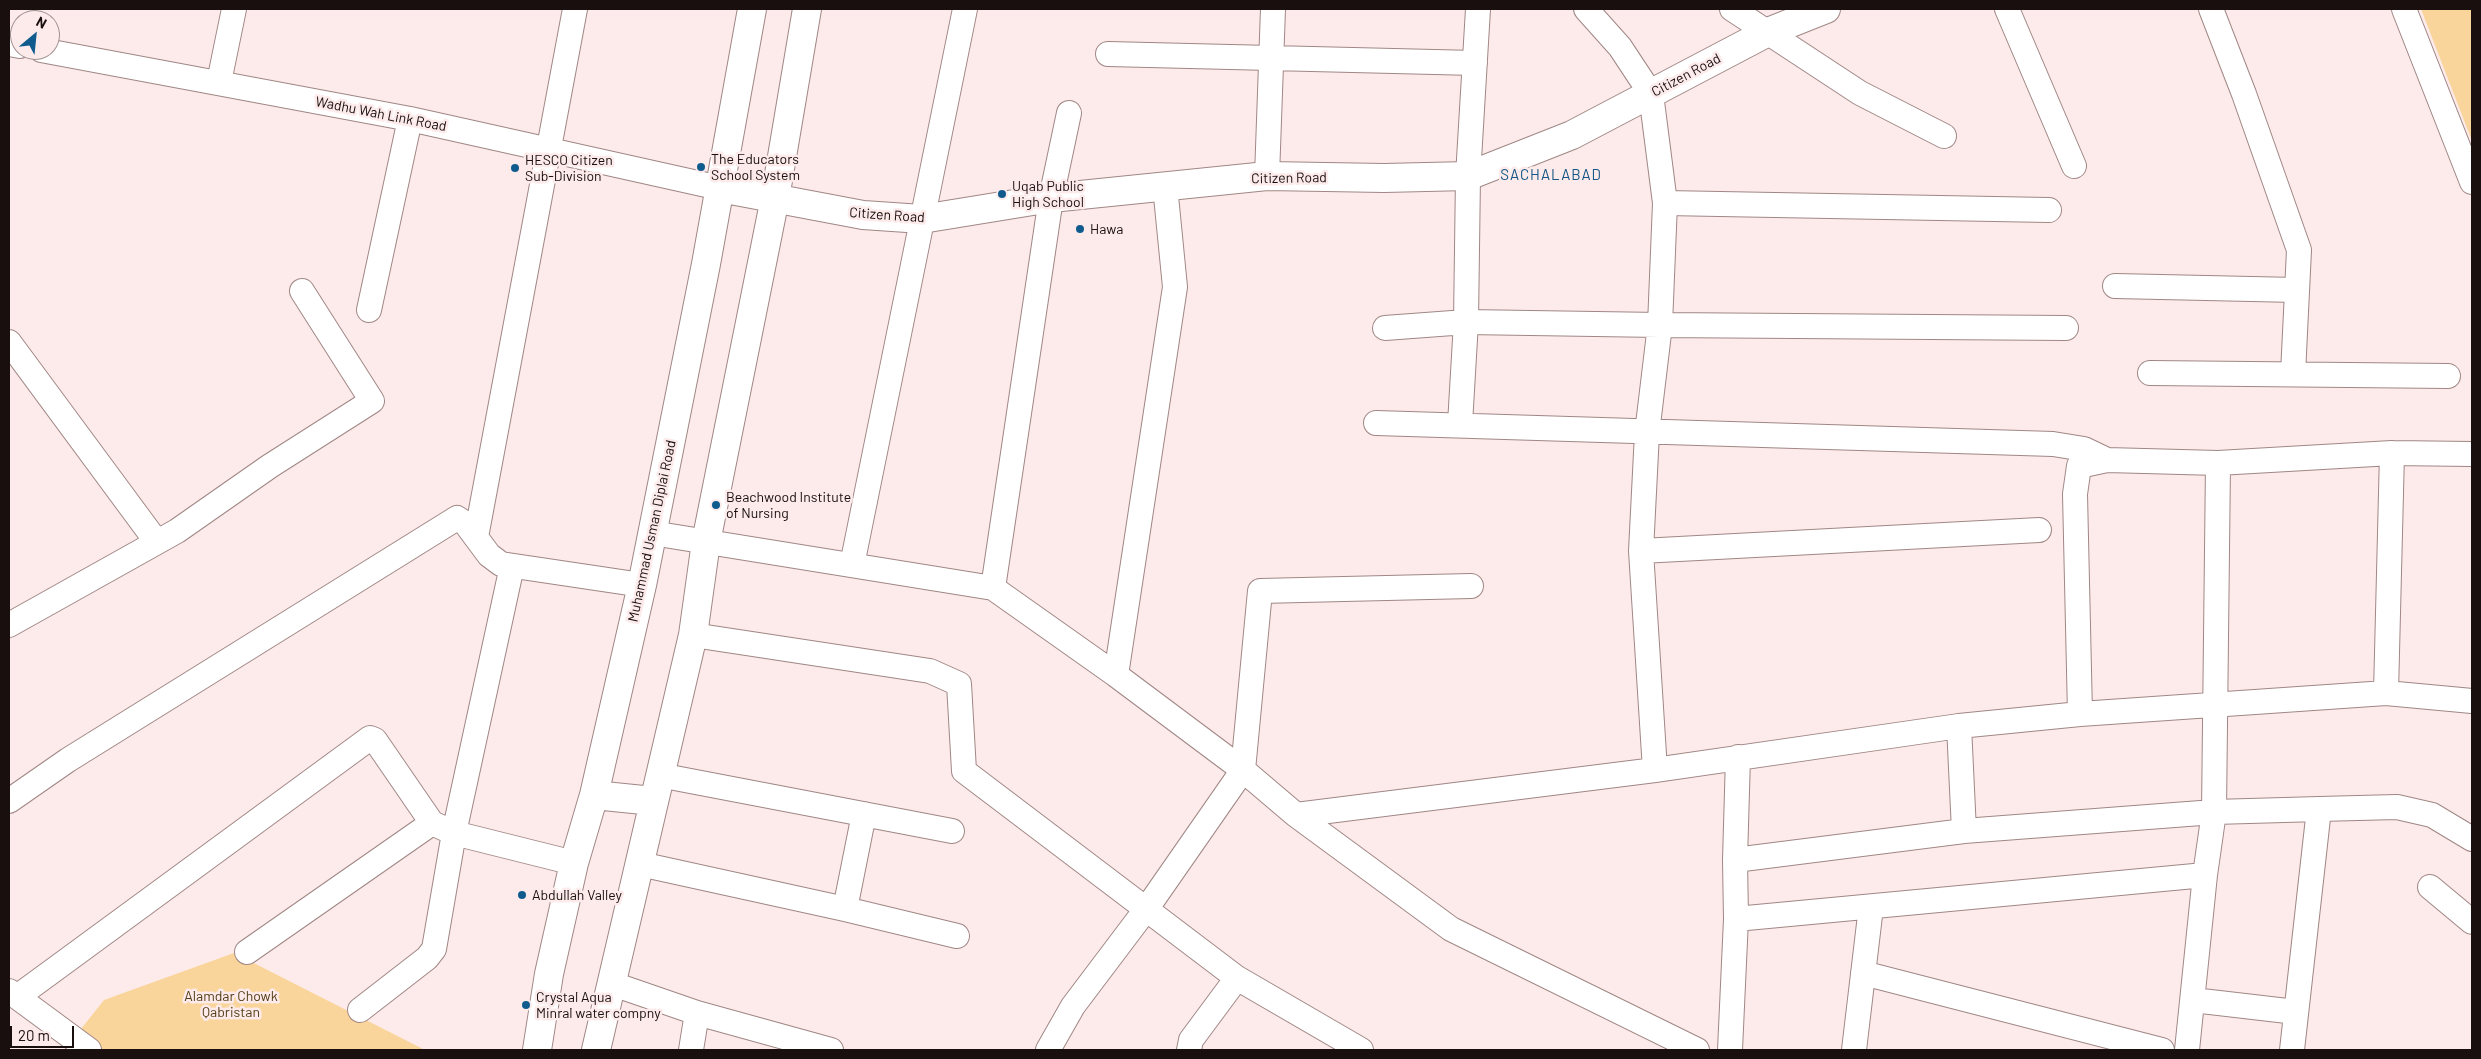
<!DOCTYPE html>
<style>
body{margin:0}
#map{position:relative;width:2481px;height:1059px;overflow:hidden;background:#fcebea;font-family:Barlow,sans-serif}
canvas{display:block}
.frame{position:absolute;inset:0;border:10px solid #180f0e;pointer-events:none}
.north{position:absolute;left:10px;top:10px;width:50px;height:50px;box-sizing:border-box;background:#fcebea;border:1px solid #a19392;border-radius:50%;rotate:28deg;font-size:14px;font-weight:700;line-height:20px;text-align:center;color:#180f0e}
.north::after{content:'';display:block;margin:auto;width:18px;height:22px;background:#105b8e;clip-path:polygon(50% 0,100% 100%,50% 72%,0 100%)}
.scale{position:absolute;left:10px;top:1026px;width:64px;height:22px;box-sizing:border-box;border:2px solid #180f0e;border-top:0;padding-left:6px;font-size:15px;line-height:18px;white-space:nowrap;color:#180f0e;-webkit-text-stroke:4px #fcebea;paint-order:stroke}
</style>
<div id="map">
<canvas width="2481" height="1059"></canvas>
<div class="frame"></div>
<div class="north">N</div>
<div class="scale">20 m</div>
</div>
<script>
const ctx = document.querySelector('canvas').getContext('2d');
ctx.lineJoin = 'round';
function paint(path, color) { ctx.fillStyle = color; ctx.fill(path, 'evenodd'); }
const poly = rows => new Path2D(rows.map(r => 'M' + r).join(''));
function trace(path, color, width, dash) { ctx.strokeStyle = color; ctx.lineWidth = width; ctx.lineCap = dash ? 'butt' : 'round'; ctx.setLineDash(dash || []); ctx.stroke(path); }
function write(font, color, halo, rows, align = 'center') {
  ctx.font = font + ' Barlow,sans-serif'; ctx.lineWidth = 5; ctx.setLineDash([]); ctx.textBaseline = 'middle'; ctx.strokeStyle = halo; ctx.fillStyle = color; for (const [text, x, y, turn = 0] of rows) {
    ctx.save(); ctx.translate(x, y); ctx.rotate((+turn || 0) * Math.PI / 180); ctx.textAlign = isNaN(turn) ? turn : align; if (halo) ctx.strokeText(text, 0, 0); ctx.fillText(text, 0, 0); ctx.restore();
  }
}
paint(poly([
 [2421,9,2472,9,2472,141],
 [234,953,425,1050,89,1050,73,1039,104,1000]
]), '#fad59b');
const street = poly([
 [1586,9,1620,47,1651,94,1665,203,1660,325,1647,433,1641,551,1655,770],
 [1732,9,1860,93,1944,136],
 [2007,9,2074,166],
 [2211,9,2244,94,2299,250,2293,374],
 [2404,9,2472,182],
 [9,44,20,46],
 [41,50,410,119,720,188],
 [1108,54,1475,63],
 [219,82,234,9],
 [1267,176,1273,9],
 [1665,203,2049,210],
 [2115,286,2297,290],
 [369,310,410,119],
 [1385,328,1466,322,1660,325,2066,328],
 [9,342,156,541],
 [2150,373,2448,376],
 [1376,423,2053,444,2084,449,2107,460],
 [1460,424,1466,322,1468,176,1478,9],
 [652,533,993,588,1116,675,1243,770,1296,815,1451,929,1697,1050],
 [476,537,575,9],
 [1641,551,2039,530],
 [852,565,965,9],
 [993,588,1051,198,1069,113],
 [9,625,177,531,270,466,372,401,302,291],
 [693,635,930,671,959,684,964,771,1237,978,1361,1050],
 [1116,675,1175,287,1165,186],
 [2386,693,2392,453],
 [2080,714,2075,494,2079,466,2107,460,2218,463,2392,453,2472,454],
 [1959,726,1964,831],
 [659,775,952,831],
 [9,801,68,760,457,518,466,524,489,555,501,564,642,585],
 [2319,809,2397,807,2432,815,2472,839],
 [1296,815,1655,770,1959,726,2080,714,2386,693,2472,701],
 [1735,860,1964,831,2214,812,2319,809,2292,1050],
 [640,864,845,909,957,936],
 [2430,887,2472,922],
 [845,909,864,814],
 [1736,919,2205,875],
 [247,952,432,823],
 [1863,973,2162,1050],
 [613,984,697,1013,691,1050],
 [9,991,89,1050],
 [17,997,370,738,375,740,432,823,454,833,574,863],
 [2193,1000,2296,1012],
 [360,1010,427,958,434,949,454,833,512,566],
 [697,1013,831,1050],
 [1048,1050,1073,1006,1147,908,1243,770,1260,591,1471,586],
 [1189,1050,1191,1040,1237,978],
 [1730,1050,1736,919,1735,860,1738,757],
 [1854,1050,1871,907],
 [2187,1050,2205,875,2214,812,2218,463]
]);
const secondary = poly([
 [720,188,863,215,922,219,1051,198,1267,176,1384,178,1468,176,1572,135,1768,32,1826,9],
 [594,795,653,801],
 [537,1050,549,974,574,863,594,795,642,585,706,264,752,9],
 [596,1050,693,635,706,542,775,198,807,9]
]);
trace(street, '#a08785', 26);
trace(secondary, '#a08785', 30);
trace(street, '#fff', 24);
trace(secondary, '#fff', 28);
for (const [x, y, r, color] of [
 [701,167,5,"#105b8e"],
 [515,168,5,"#105b8e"],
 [1002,194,5,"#105b8e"],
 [1080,229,5,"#105b8e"],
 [716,505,5,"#105b8e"],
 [522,895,5,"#105b8e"],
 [526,1005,5,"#105b8e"]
]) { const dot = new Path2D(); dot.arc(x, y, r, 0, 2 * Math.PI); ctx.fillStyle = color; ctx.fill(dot); trace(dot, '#fcebea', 2); }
write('14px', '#180f0e', '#fcebea', [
 ["Citizen Road",1686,75,-28],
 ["Wadhu Wah Link Road",381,114,11],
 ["Citizen Road",1289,178,-1],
 ["Citizen Road",887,215,4],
 ["Muhammad Usman Diplai Road",652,531,-78]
]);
write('14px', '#180f0e', '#fcebea', [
 ["The Educators",711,159],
 ["School System",711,175],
 ["HESCO Citizen",525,160],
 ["Sub-Division",525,176],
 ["Uqab Public",1012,186],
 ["High School",1012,202],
 ["Hawa",1090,229],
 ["Beachwood Institute",726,497],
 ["of Nursing",726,513],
 ["Abdullah Valley",532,895],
 ["Crystal Aqua",536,997],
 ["Minral water compny",536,1013]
], 'left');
write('14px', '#533d16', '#fcebea', [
 ["Alamdar Chowk",231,996],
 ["Qabristan",231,1012]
]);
ctx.letterSpacing = '1px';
write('15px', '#135584', '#fcebea', [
 ["SACHALABAD",1551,175]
]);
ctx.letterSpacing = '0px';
</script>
